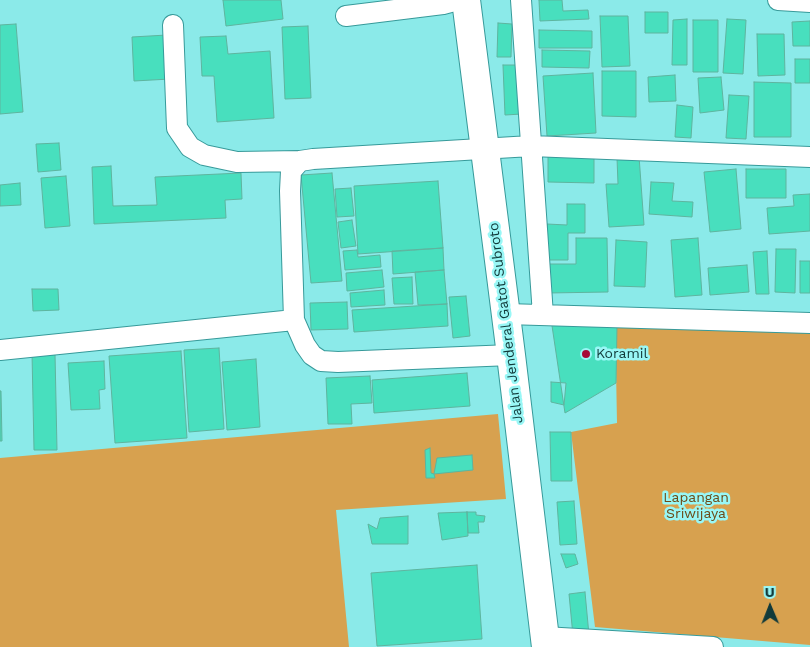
<!DOCTYPE html>
<style>
body{margin:0}
#map{position:relative;width:810px;height:647px;overflow:hidden;background:#8beae9;font-family:"Work Sans",sans-serif}
canvas{display:block}
.north{position:absolute;left:745px;top:582px;width:50px;height:50px;-webkit-text-stroke:4px #99f7f6;paint-order:stroke;rotate:359deg;font-size:14px;font-weight:700;line-height:20px;text-align:center;color:#113a3a}
.north::after{content:'';display:block;margin:auto;width:18px;height:22px;background:#113a3a;clip-path:polygon(50% 0,100% 100%,50% 72%,0 100%)}
</style>
<div id="map">
<canvas width="810" height="647"></canvas>
<div class="north">U</div>
</div>
<script>
const ctx = document.querySelector('canvas').getContext('2d');
ctx.lineJoin = 'round';
function paint(path, color) { ctx.fillStyle = color; ctx.fill(path, 'evenodd'); }
const poly = rows => new Path2D(rows.map(r => 'M' + r).join(''));
function trace(path, color, width, dash) { ctx.strokeStyle = color; ctx.lineWidth = width; ctx.lineCap = dash ? 'butt' : 'round'; ctx.setLineDash(dash || []); ctx.stroke(path); }
function write(font, color, halo, rows, align = 'center') {
  ctx.font = font + ' "Work Sans",sans-serif'; ctx.lineWidth = 5; ctx.setLineDash([]); ctx.textBaseline = 'middle'; ctx.strokeStyle = halo; ctx.fillStyle = color; for (const [text, x, y, turn = 0] of rows) {
    ctx.save(); ctx.translate(x, y); ctx.rotate((+turn || 0) * Math.PI / 180); ctx.textAlign = isNaN(turn) ? turn : align; if (halo) ctx.strokeText(text, 0, 0); ctx.fillText(text, 0, 0); ctx.restore();
  }
}
paint(poly([
 [615,315,810,326,810,645,595,627,571,432,617,423],
 [498,414,506,499,336,510,349,647,0,647,0,458]
]), '#d7a14f');
const building = poly([
 [223,0,281,0,283,19,226,26,223,0],
 [539,0,562,0,563,11,588,10,589,19,540,21,539,0],
 [645,12,668,12,668,33,645,33,645,12],
 [600,16,628,16,630,66,602,67,600,16],
 [687,19,687,65,672,65,673,20,687,19],
 [727,19,746,20,743,74,723,73,727,19],
 [693,20,718,20,718,72,693,72,693,20],
 [810,21,810,46,793,46,792,22,810,21],
 [498,23,512,24,511,57,497,57,498,23],
 [16,24,23,112,0,114,0,25,16,24],
 [308,26,311,98,285,99,282,27,308,26],
 [539,30,592,31,592,48,539,48,539,30],
 [757,34,784,34,785,75,758,76,757,34],
 [167,35,170,79,134,81,132,37,167,35],
 [226,36,228,54,270,51,274,118,217,122,214,76,202,76,200,37,226,36],
 [542,50,590,51,589,68,542,67,542,50],
 [795,59,810,59,810,83,795,83,795,59],
 [503,65,520,65,522,114,505,115,503,65],
 [602,71,636,71,636,117,602,116,602,71],
 [593,73,596,133,547,136,543,76,593,73],
 [675,75,676,101,649,102,648,77,675,75],
 [721,77,724,110,700,113,698,78,721,77],
 [754,82,791,83,791,137,754,137,754,82],
 [729,95,749,96,746,139,726,138,729,95],
 [677,105,693,107,691,138,675,137,677,105],
 [59,143,61,170,38,172,36,144,59,143],
 [548,156,594,156,594,183,548,182,548,156],
 [639,156,644,225,609,227,606,184,618,184,617,158,639,156],
 [111,166,113,206,157,205,155,177,241,173,242,199,225,200,226,218,94,224,92,167,111,166],
 [736,169,741,229,710,232,704,172,736,169],
 [746,169,786,169,786,198,746,198,746,169],
 [332,173,342,281,311,283,301,175,332,173],
 [66,176,70,226,45,228,41,178,66,176],
 [438,181,443,248,358,254,354,186,438,181],
 [651,182,674,183,672,201,693,202,692,217,649,214,651,182],
 [20,183,21,205,0,206,0,185,20,183],
 [351,188,354,216,337,217,335,189,351,188],
 [810,194,810,231,769,234,767,208,794,206,793,195,810,194],
 [567,204,585,204,585,233,568,233,568,260,547,260,547,224,567,225,567,204],
 [352,220,356,246,341,248,338,222,352,220],
 [576,238,607,238,608,292,548,293,547,264,576,264,576,238],
 [698,238,702,295,675,297,671,240,698,238],
 [616,240,647,242,645,287,614,286,616,240],
 [443,248,444,270,393,274,392,251,443,248],
 [776,249,796,249,795,293,775,292,776,249],
 [357,250,358,257,380,255,381,267,345,270,343,251,357,250],
 [767,251,769,294,756,294,753,252,767,251],
 [800,261,810,261,810,293,800,293,800,261],
 [747,265,749,292,710,295,708,268,747,265],
 [382,270,384,287,347,291,346,273,382,270],
 [444,270,447,304,418,305,415,272,444,270],
 [412,277,413,304,394,304,392,278,412,277],
 [32,289,58,289,59,310,33,311,32,289],
 [384,290,385,305,351,307,350,293,384,290],
 [466,296,470,336,453,338,449,297,466,296],
 [347,302,348,329,311,330,310,303,347,302],
 [447,304,448,326,354,332,352,310,447,304],
 [551,319,617,325,616,383,565,413,551,319],
 [219,348,224,429,189,432,184,350,219,348],
 [181,351,187,438,115,443,109,356,181,351],
 [32,353,55,353,57,450,34,450,32,353],
 [256,359,260,427,227,430,222,362,256,359],
 [104,361,105,389,99,390,100,409,71,410,68,363,104,361],
 [467,373,470,406,374,413,372,380,467,373],
 [370,376,372,403,351,404,352,424,328,424,326,378,370,376],
 [551,382,566,383,564,405,551,402,551,382],
 [0,391,1,391,2,441,0,441,0,391],
 [550,432,571,432,572,481,551,481,550,432],
 [430,448,431,473,434,474,435,478,426,478,425,450,430,448],
 [472,455,473,470,434,474,437,458,472,455],
 [574,501,577,544,560,545,557,502,574,501],
 [467,512,468,536,442,540,438,513,467,512],
 [467,512,476,512,476,515,485,516,484,522,478,522,479,533,468,533,467,512],
 [408,516,408,544,372,544,368,524,377,529,380,518,408,516],
 [561,554,575,554,578,564,566,568,561,554],
 [477,565,482,639,377,646,371,573,477,565],
 [585,592,589,635,573,636,569,594,585,592]
]);
paint(building, '#48dfbe');
trace(building, '#5eb49e', 1);
const minor = poly([
 [521,0,543,315],
 [778,0,810,2],
 [346,16,443,4,458,0],
 [173,25,177,128,190,147,204,155,237,162,300,161],
 [506,314,810,323],
 [0,350,294,320],
 [511,355,338,362,321,361,312,355,305,345,294,320,290,191,291,171,300,161,313,159,531,146,810,157],
 [544,637,713,647]
]);
const highway = poly([
 [466,0,511,355,546,647]
]);
trace(minor, '#379a9a', 22);
trace(highway, '#379a9a', 30);
trace(minor, '#fff', 20);
trace(highway, '#fff', 28);
for (const [x, y, r, color] of [
 [586,354,5,"#a60b37"]
]) { const dot = new Path2D(); dot.arc(x, y, r, 0, 2 * Math.PI); ctx.fillStyle = color; ctx.fill(dot); trace(dot, '#99f7f6', 2); }
write('14px', '#113a3a', '#99f7f6', [
 ["Jalan Jenderal Gatot Subroto",506,323,-97]
]);
write('14px', '#113a3a', '#99f7f6', [
 ["Koramil",596,354]
], 'left');
write('14px', '#6c4b18', '#99f7f6', [
 ["Lapangan",696,498],
 ["Sriwijaya",696,514]
]);
</script>
